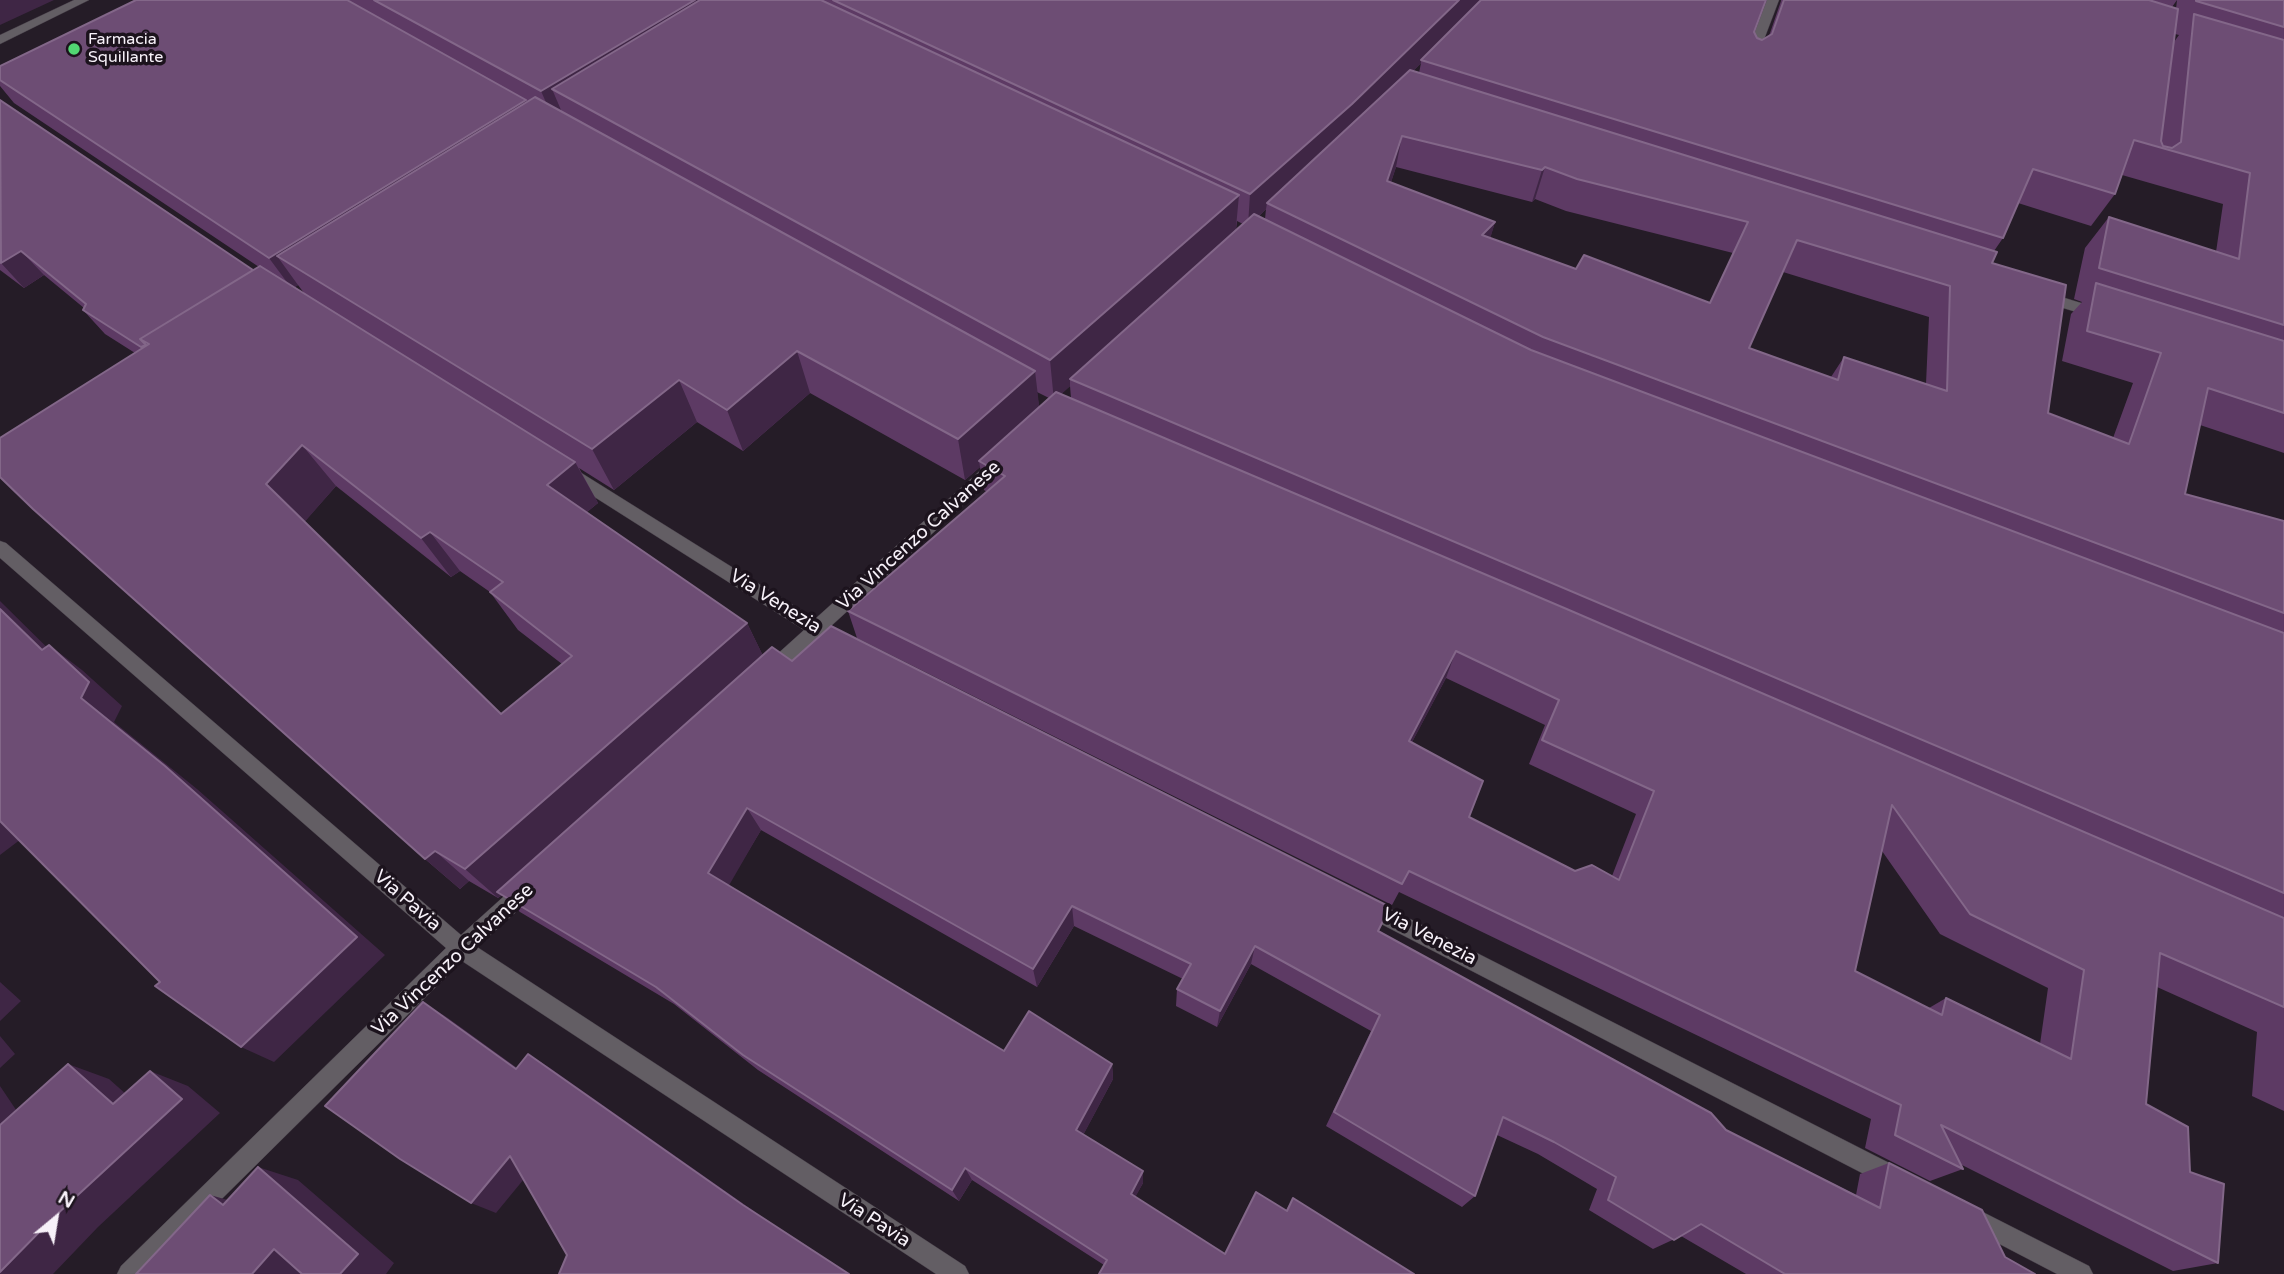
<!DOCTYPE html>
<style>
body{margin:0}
#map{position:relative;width:2284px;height:1274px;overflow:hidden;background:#251c27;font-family:"Varela Round",sans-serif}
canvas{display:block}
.north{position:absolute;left:21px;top:1183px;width:70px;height:70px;-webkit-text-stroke:5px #1c131d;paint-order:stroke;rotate:30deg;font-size:19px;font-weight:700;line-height:28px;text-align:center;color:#f7f1f9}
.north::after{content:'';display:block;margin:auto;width:24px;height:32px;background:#f7f1f9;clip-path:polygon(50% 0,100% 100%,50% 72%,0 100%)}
</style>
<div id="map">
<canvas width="2284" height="1274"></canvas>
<div class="north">N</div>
</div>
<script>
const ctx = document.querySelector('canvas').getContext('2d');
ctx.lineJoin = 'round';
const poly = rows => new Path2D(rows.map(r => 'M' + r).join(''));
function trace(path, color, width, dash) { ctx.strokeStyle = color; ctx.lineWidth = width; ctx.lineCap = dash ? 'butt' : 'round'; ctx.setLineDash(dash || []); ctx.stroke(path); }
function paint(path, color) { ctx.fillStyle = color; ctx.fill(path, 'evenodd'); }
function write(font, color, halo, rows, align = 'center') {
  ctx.font = font + ' "Varela Round",sans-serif'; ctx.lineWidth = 7; ctx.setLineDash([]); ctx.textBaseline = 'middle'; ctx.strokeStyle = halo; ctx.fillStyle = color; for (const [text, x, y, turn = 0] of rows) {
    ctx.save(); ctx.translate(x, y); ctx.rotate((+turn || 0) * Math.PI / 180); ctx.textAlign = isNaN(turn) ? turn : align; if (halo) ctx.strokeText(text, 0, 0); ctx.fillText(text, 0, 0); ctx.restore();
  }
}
const minor = poly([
 [74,0,89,0,0,44,0,35,74,0],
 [1767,0,1779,0,1757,58,1751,62,1747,61,1745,58,1767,0],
 [2042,291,2104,310,2106,314,2099,319,2037,300,2035,296,2037,292,2042,291],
 [999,457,1007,463,1005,467,830,627,849,637,852,642,849,647,843,649,818,638,775,677,769,680,763,677,760,672,763,667,804,630,563,477,561,473,563,469,575,469,815,619,993,459,999,457],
 [0,541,6,543,461,935,522,880,529,878,536,880,539,887,536,894,477,947,965,1266,969,1274,936,1274,462,961,146,1274,117,1274,121,1266,446,948,0,558,0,541],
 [1365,896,1905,1171,1908,1179,1905,1187,1897,1190,1889,1187,1358,912,1355,905,1358,898,1365,896],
 [1969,1205,2089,1266,2093,1274,2057,1274,1961,1224,1958,1216,1961,1208,1969,1205]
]);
trace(minor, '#3e3640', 1);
paint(minor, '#635e64');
paint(poly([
 [136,0,1766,0,1754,32,1757,38,1762,40,1769,36,1781,1,1781,0,2177,0,2172,7,2176,9,2177,0,2284,0,2284,453,2200,425,2185,494,2284,521,2284,1111,2252,1096,2257,1032,2157,987,2146,1104,2190,1172,2218,1263,2173,1271,1960,1164,1963,1169,1930,1181,1865,1148,1871,1119,1399,892,1392,905,857,638,848,611,987,492,984,490,980,467,965,480,810,393,743,451,697,422,614,490,579,468,598,503,587,512,747,623,763,656,792,661,1379,931,1726,1130,1856,1195,1860,1174,1889,1163,2005,1257,2035,1274,1746,1274,1681,1236,1653,1249,1589,1210,1597,1189,1538,1154,1497,1135,1475,1196,1462,1207,1326,1126,1371,1031,1251,964,1217,1027,1176,1006,1177,989,1183,979,1074,926,1037,987,761,830,728,885,1004,1051,1112,1064,1113,1079,1083,1135,1143,1171,1143,1183,1135,1197,1225,1254,1286,1210,1293,1198,1414,1274,1104,1265,972,1180,959,1201,758,1070,674,1004,520,912,502,895,498,898,469,881,460,889,425,859,135,353,105,334,83,310,84,308,44,275,24,288,0,270,0,100,253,270,259,267,14,103,0,86,0,66],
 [2175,34,2179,35,2174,42],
 [1421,63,1419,73,1413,71],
 [1396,167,1532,202,1535,199,1566,211,1733,253,1710,303,1576,269,1490,238,1495,222,1391,182],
 [2122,175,2223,204,2216,252,2109,217,2085,248,2074,299,2082,302,2071,314,2062,361,2133,383,2113,438,2048,413,1992,263,1994,251,2003,238,2018,203,2091,226,2115,194],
 [1266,209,1265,219,1259,216],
 [1237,221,1243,224,1236,230],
 [1783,272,1929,317,1926,384,1844,357,1831,377,1749,348],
 [298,285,304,293,295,287],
 [1070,386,1071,398,1061,394],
 [1037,392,1049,398,1039,407],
 [336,486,451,577,460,571,490,592,518,630,562,664,501,714,304,522],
 [1446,678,1545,725,1529,764,1636,814,1612,876,1575,871,1469,817,1412,742],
 [1882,851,1940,934,2048,988,2040,1044,1946,998,1929,1008,1855,971]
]), '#5d3a64');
paint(poly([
 [0,0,54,0,0,25],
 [695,0,750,0,552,89,564,117,555,123,541,91],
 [1459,0,1484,0,1421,60,1421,63,1347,136,1267,203,1266,209,1248,226,1250,194],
 [526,100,541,132,277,256,298,285,292,289,269,258],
 [1402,136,1396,167,1381,213,1387,181],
 [1545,167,1535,199,1532,202,1542,170],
 [1239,195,1235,238,1070,379,1070,386,1054,401,1050,360],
 [1495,222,1486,253,1482,235],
 [21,251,44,275,24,288,1,263],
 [797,351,810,393,743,451,727,410],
 [1035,371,1040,413,979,461,980,467,965,480,958,439],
 [679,380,697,422,614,490,592,449],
 [302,445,336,486,302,525,266,484],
 [575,462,598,503,571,525,547,485],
 [430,532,460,571,451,577,421,538],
 [0,601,75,675,42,650,0,609],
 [747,623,765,660,497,892,502,895,498,898,465,869],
 [49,645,82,670,122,706,114,722,197,789,385,955,274,1062,241,1047,81,698],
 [1456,651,1446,678,1400,765,1409,741],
 [747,808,761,830,724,894,708,873],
 [0,817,29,833,0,855],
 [435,851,469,881,460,889,425,859],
 [1072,906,1074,926,1037,987,1033,969],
 [1255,946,1251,964,1217,1027,1220,1011],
 [0,982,21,1001,0,1021],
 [423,1002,448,1018,538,1083,516,1069],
 [0,1036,15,1054,0,1068],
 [528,1054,550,1068,758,1214,743,1205],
 [68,1064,109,1079,153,1118,113,1104],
 [1112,1064,1113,1079,1079,1143,1076,1130],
 [150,1071,188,1086,220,1113,98,1227,53,1274,0,1274,0,1272],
 [0,1086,39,1144,0,1132],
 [510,1156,533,1168,496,1213,471,1203],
 [258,1167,298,1180,394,1263,386,1274,340,1274],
 [965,1168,972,1180,959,1201,952,1190],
 [1143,1171,1143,1183,1131,1205,1131,1194],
 [210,1195,253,1207,223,1205],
 [274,1249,315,1259,301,1274,252,1274]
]), '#3f2645');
const building = poly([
 [136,0,347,0,526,100,269,258,0,80,0,66,136,0],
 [374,0,695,0,541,91,374,0],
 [700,0,821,0,1239,195,1050,360,552,89,700,0],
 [833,0,1459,0,1352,104,1250,194,833,0],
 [1481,0,1766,0,1754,32,1757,38,1762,40,1772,34,1784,0,2149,0,2178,9,2161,141,2163,146,2172,148,2181,142,2194,14,2284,40,2284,325,2099,268,2109,217,2239,259,2250,173,2134,140,2115,194,2033,169,2003,238,1421,60,1481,0],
 [2196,0,2284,0,2284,27,2196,1,2196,0],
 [1410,70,1997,252,1992,263,2066,285,2048,413,2129,444,2161,353,2087,331,2096,283,2284,341,2284,413,2208,388,2185,494,2284,521,2284,613,1543,337,1267,203,1410,70],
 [1402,136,1542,170,1545,167,1577,179,1748,222,1710,303,1584,255,1576,269,1482,235,1495,222,1387,181,1402,136],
 [1797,240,1950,286,1947,391,1844,357,1838,380,1749,348,1797,240],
 [535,97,1035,371,958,439,797,351,727,410,679,380,592,449,277,256,535,97],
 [0,100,253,270,140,339,146,345,141,347,83,310,86,304,21,251,1,263,0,100],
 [1254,214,1531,350,2284,633,2284,893,1070,379,1254,214],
 [260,266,575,462,547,485,747,623,465,869,435,851,425,859,33,509,0,477,0,438,149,344,140,339,260,266],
 [302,445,421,538,430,532,503,582,490,592,572,656,501,714,266,484,302,445],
 [1056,392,1569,610,2284,918,2284,1007,2160,953,2146,1104,2188,1127,2190,1172,2224,1184,2218,1263,1941,1125,1963,1169,1895,1135,1901,1105,1409,871,1402,884,848,611,1005,476,979,461,1056,392],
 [1456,651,1559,700,1542,740,1654,791,1619,880,1592,865,1575,871,1469,817,1483,781,1409,741,1456,651],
 [1892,805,1970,914,2084,970,2071,1059,1946,998,1942,1015,1855,971,1892,805],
 [0,609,42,650,49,645,89,682,81,698,165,766,357,937,241,1047,155,986,160,982,0,821,0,609],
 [831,626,1390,907,1378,931,1711,1113,1726,1130,1880,1208,1889,1163,1982,1210,2005,1257,2035,1274,1785,1274,1701,1224,1674,1240,1608,1200,1616,1177,1554,1142,1503,1117,1475,1196,1334,1112,1380,1015,1255,946,1220,1011,1177,989,1191,964,1072,906,1033,969,747,808,708,873,1004,1051,1029,1011,1112,1064,1076,1130,1143,1171,1131,1194,1225,1254,1256,1192,1287,1211,1293,1198,1414,1274,1099,1274,1107,1260,965,1168,952,1190,743,1055,656,987,497,892,772,647,792,661,831,626],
 [423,1002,516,1069,528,1054,743,1205,849,1274,559,1274,567,1255,510,1156,471,1203,400,1159,325,1106,423,1002],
 [68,1064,113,1104,150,1071,182,1099,54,1217,0,1272,0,1125,68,1064],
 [258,1167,358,1254,340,1274,302,1274,274,1249,252,1274,136,1274,210,1195,223,1205,258,1167]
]);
paint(building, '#6d4d74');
trace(building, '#836789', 2);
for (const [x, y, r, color] of [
 [74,49,7,"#52d673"]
]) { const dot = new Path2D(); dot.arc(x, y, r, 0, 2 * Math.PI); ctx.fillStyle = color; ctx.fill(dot); trace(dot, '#1c131d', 2.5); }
write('16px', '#f7f1f9', '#1c131d', [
 ["Farmacia",88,40],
 ["Squillante",88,58]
], 'left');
write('19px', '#f7f1f9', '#1c131d', [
 ["Via Vincenzo Calvanese",919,536,-42],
 ["Via Venezia",775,602,32],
 ["Via Pavia",407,901,41],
 ["Via Venezia",1429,937,27],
 ["Via Vincenzo Calvanese",453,960,-43],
 ["Via Pavia",874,1221,33]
]);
</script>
